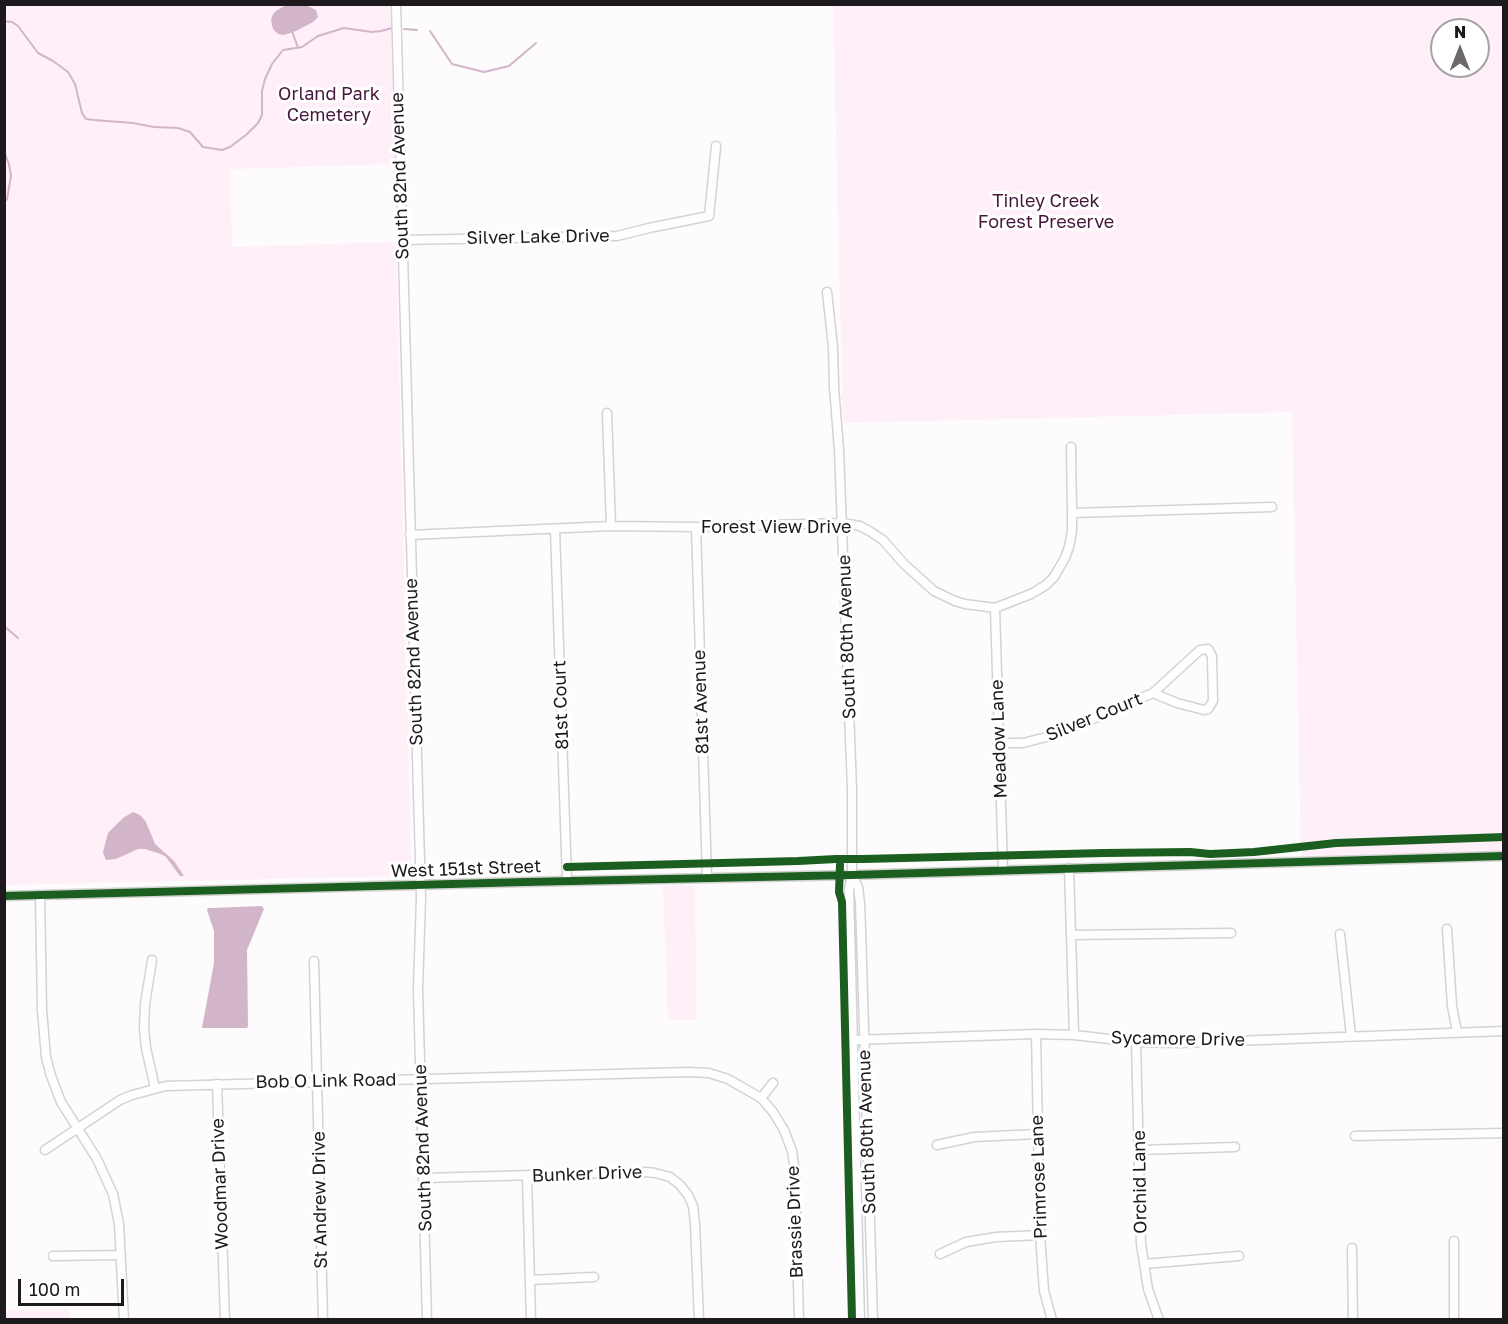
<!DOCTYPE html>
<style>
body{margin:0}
#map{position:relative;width:1508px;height:1324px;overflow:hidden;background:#fdfbfc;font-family:"Golos Text",sans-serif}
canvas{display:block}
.frame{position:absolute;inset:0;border:6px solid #1e191d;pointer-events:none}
.north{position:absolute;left:1430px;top:18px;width:60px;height:60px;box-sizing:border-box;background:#fff;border:2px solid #a5a3a5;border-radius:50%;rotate:0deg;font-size:16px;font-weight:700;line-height:24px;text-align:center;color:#1e191d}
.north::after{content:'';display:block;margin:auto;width:21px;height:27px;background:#6c686b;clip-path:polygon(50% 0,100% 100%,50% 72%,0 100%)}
.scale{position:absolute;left:18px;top:1279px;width:106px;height:27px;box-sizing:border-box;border:3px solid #1e191d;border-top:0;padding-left:8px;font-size:18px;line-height:21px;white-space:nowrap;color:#1e191d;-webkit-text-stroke:4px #fff;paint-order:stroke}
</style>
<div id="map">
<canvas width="1508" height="1324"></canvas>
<div class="frame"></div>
<div class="north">N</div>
<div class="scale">100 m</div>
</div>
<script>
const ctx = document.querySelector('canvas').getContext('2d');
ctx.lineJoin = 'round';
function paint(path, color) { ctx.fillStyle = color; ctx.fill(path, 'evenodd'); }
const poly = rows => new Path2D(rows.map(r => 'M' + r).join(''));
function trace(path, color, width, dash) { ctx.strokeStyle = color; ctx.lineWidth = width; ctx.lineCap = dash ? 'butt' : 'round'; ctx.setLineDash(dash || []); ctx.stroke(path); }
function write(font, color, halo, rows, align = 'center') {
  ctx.font = font + ' "Golos Text",sans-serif'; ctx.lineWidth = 6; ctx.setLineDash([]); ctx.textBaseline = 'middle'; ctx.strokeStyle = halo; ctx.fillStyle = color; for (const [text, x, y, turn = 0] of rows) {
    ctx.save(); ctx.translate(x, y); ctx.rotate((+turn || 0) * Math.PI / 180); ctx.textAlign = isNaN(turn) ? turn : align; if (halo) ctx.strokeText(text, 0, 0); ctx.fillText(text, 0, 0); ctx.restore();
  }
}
paint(poly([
 [5,5,390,5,395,164,230,169,232,247,396,242,411,862,410,868,407,874,402,876,5,885],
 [833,5,1503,5,1503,851,1301,856,1292,412,843,423],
 [1442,30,1478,30,1478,66,1442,66],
 [663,886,695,886,696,1020,668,1020],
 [70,1309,71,1319,5,1319,5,1310]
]), '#feeff9');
paint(poly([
 [287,5,306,5,316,10,318,17,313,22,296,31,284,35,278,34,273,29,271,20,273,14,277,10],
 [133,812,140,815,146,822,155,844,174,861,184,876,180,876,166,857,161,854,145,849,138,849,116,859,106,860,103,852,108,833,123,818],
 [262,906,264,909,247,950,248,1026,247,1028,202,1028,214,963,214,931,207,910,208,908,212,908]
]), '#d2b5c9');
trace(poly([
 [4,21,12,22,18,26,38,53,53,61,68,72,75,84,82,113,86,119,94,120,133,123,154,127,178,128,190,132,203,147,222,150,230,147,246,135,258,123,262,115,262,91,265,79,272,64,283,50,302,47,318,36,344,28,372,32,381,31,392,28],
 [404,29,417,30],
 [292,31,298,48],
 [430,31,452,64,484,72,509,66,536,43],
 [4,152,9,164,11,176,7,199,4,203],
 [4,626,18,638]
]), '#d2b5c9', 2);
const minor = poly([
 [396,4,421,898,418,989,427,1320],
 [402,240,617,236,649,228,709,216,716,146],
 [827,292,833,347,834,387,839,450,852,789,852,875,849,889,860,1320],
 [607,413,611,526],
 [1071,447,1072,513],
 [696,527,707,877],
 [555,529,567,881],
 [410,535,611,526,696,527,843,523,860,526,871,532,883,540,904,564,934,591,955,601,965,604,995,608,1031,594,1046,585,1054,577,1065,558,1069,547,1072,531,1072,513,1272,507],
 [995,608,1003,870],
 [998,743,1023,743,1058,734,1153,693,1177,703,1204,710,1208,709,1213,701,1212,656,1208,649,1200,650,1153,693],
 [1069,868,1074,1035],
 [852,875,858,887,860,903,861,930,873,1320],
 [40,895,42,1010,46,1057,51,1076,61,1102,97,1159,113,1194,119,1224,124,1320],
 [4,896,526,882,852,875,1504,856],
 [1447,929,1452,1006,1457,1032],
 [1340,934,1351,1036],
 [1071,935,1231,933],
 [152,960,145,1004,144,1028,146,1048,155,1088],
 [314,961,323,1320],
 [1036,1034,1040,1235,1044,1291,1052,1320],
 [853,1040,1036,1034,1074,1035,1136,1042,1180,1043,1504,1031],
 [1136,1042,1141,1244,1148,1289,1159,1320],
 [217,1084,225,1320],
 [761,1098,773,1083],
 [1355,1136,1504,1133],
 [937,1145,974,1137,1037,1134],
 [45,1150,120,1100,132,1095,166,1086,689,1072,709,1073,728,1079,761,1098,773,1112,784,1130,792,1151,795,1172,799,1320],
 [1140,1150,1235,1147],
 [527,1176,531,1320],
 [423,1178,645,1172,655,1173,670,1177,680,1185,688,1195,693,1206,695,1224,699,1320],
 [1454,1241,1454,1320],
 [1352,1248,1353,1320],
 [940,1254,966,1242,996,1237,1040,1235],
 [53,1256,121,1255],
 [1144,1264,1239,1256],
 [530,1280,594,1277]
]);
trace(minor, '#d5d2d4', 11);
trace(minor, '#fffeff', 8);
trace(poly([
 [840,865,839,892,842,902,852,1320],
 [567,867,798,861,836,859,863,859,1104,853,1190,852,1210,854,1254,852,1336,843,1504,837],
 [4,896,526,882,852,875,1504,856]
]), '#1b5e20', 8);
write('18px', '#46153b', '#fff', [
 ["Orland Park",329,94],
 ["Cemetery",329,115],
 ["Tinley Creek",1046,201],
 ["Forest Preserve",1046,222]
]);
write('18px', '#1e191d', '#fff', [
 ["South 82nd Avenue",400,176,-92],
 ["Silver Lake Drive",538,237,-1],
 ["Forest View Drive",776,527],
 ["South 80th Avenue",847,637,-92],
 ["South 82nd Avenue",414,662,-92],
 ["81st Avenue",701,702,-92],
 ["81st Court",561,705,-92],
 ["Silver Court",1094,717,-22],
 ["Meadow Lane",999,739,-92],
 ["West 151st Street",466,869,-2],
 ["Sycamore Drive",1178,1039,1],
 ["Bob O Link Road",326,1081,-1],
 ["South 80th Avenue",867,1132,-92],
 ["South 82nd Avenue",423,1148,-92],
 ["Bunker Drive",587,1174,-2],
 ["Primrose Lane",1039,1177,-92],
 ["Orchid Lane",1140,1182,-91],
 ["Woodmar Drive",220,1184,-92],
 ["St Andrew Drive",320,1200,-91],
 ["Brassie Drive",795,1222,-92]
]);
</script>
